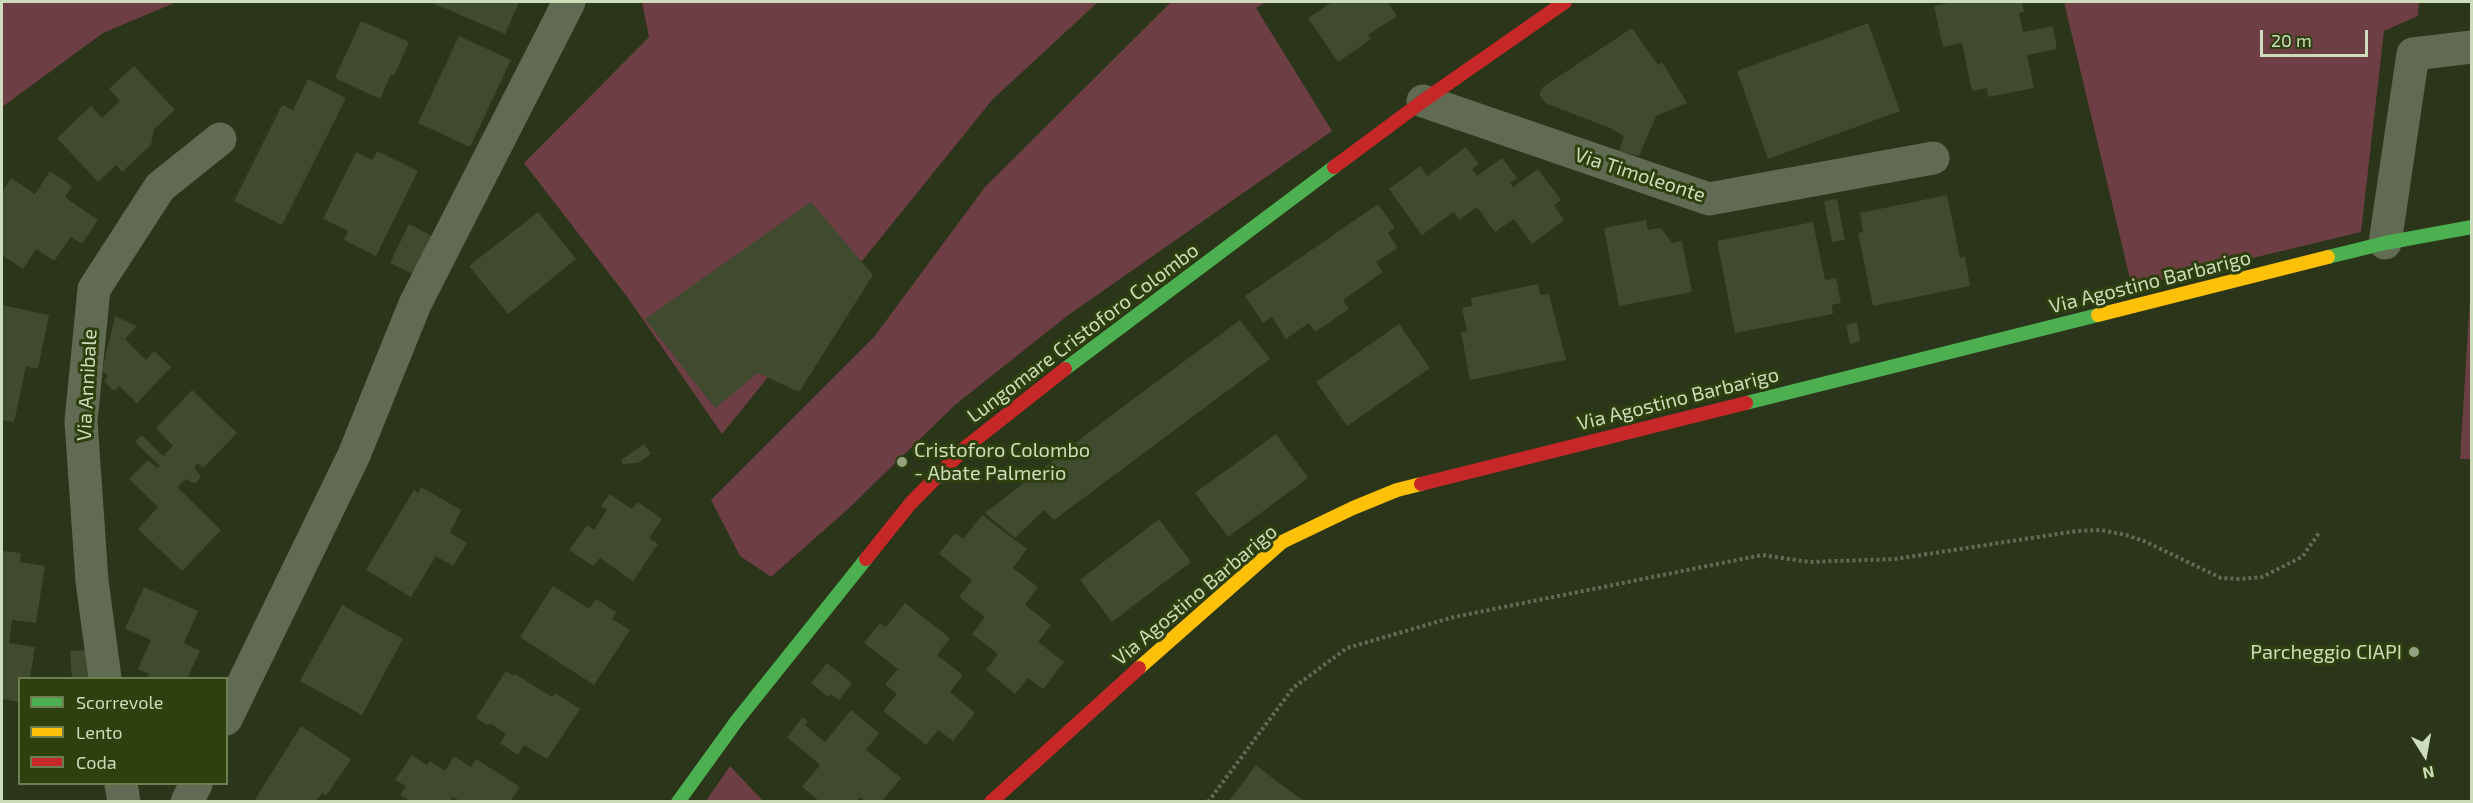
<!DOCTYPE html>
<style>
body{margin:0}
#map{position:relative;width:2473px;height:803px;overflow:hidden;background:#2a3519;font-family:"Exo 2",sans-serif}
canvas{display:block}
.frame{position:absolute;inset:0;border:3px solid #cddcbb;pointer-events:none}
.legend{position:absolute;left:18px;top:677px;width:210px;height:108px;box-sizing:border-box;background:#2d400e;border:2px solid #6d7e53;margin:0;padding:8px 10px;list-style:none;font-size:18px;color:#cddcbb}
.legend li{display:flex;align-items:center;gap:12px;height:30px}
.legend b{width:30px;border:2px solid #6d7e53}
.north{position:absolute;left:2395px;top:725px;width:60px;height:60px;-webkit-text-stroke:4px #2d400e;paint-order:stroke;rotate:169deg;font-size:16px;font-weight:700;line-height:24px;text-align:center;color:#cddcbb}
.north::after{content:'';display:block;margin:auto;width:21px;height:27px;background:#cddcbb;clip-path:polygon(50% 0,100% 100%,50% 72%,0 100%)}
.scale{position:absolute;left:2260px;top:30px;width:108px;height:27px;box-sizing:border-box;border:3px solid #cddcbb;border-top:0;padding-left:8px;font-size:18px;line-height:21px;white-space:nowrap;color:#cddcbb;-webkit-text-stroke:4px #2d400e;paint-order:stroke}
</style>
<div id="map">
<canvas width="2473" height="803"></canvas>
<div class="frame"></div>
<ul class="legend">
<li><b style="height:8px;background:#4caf50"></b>Scorrevole</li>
<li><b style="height:8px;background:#ffc107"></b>Lento</li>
<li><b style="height:8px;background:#c62828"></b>Coda</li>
</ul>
<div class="north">N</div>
<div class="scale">20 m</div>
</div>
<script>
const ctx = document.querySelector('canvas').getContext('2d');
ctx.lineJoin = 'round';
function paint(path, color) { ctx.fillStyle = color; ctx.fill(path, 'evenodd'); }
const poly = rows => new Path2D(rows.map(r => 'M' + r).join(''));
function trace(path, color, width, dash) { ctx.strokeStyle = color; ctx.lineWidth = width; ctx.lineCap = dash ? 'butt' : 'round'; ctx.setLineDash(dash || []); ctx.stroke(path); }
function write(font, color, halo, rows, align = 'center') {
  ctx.font = font + ' "Exo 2",sans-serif'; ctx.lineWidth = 6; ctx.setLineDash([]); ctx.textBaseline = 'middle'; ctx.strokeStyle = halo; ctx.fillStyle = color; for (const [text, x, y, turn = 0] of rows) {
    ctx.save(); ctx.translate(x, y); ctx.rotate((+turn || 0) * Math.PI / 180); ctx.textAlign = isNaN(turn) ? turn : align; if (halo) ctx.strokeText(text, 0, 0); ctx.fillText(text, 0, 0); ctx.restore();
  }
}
paint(poly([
 [2,2,177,2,103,33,2,107],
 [642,2,1098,2,993,99,722,434,628,298,524,163,649,37],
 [1171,2,1266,2,1256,8,1332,131,1067,316,955,405,847,510,771,577,740,556,711,500,874,337,985,187],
 [2064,2,2419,2,2418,16,2384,31,2361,232,2132,287],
 [2471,281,2472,281,2471,459,2460,459],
 [730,766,763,801,706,801]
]), '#6d3e44');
paint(poly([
 [430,2,519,2,505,34],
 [1332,2,1388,2,1397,16,1368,35,1371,39,1338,62,1308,18],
 [1953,2,2022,2,2024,12,2019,13,2023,32,2053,26,2057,49,2027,55,2034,88,1988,97,1987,88,1972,91,1962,43,1943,47,1934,6],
 [361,21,409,42,394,76,391,74,380,99,335,78],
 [1868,23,1900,111,1768,159,1737,71],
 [1632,28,1658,65,1662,62,1687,103,1656,116,1639,156,1619,151,1624,136,1610,128,1545,103,1539,94,1543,87],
 [459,36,511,60,470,147,418,123],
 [134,66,175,110,154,129,151,145,122,172,116,165,98,182,57,138,91,106,102,118,120,101,109,89],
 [308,79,346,98,282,225,234,201,282,105,293,110],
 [1466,147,1479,164,1472,169,1477,176,1502,158,1517,178,1510,183,1513,187,1538,169,1561,200,1554,205,1564,220,1532,244,1514,219,1495,232,1477,207,1459,220,1454,212,1422,235,1389,189,1420,166,1427,176],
 [377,151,418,171,376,256,344,240,348,231,323,219,356,152,372,160],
 [50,171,72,186,65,197,98,220,82,244,71,237,54,261,36,249,23,269,2,255,2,192,11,178,35,194],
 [1947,195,1960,258,1965,257,1970,286,1873,306,1858,233,1863,232,1860,213],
 [1837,199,1845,240,1832,242,1824,201],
 [811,202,873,275,799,392,758,373,715,408,645,319],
 [1378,204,1395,228,1388,233,1398,248,1376,262,1383,272,1343,300,1349,309,1315,332,1309,323,1286,339,1272,317,1263,323,1245,296],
 [538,212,576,259,508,314,469,266],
 [1646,220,1648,230,1661,228,1672,243,1682,241,1692,292,1619,306,1604,228],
 [1813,222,1825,280,1836,278,1841,303,1832,305,1833,314,1735,333,1717,241],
 [409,224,434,237,415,275,390,263],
 [1538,284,1540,295,1549,294,1566,360,1470,380,1461,332,1467,331,1462,308,1472,306,1471,298],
 [2,305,49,315,38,369,26,366,14,422,2,420],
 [115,316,137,326,125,339,146,360,154,351,171,367,137,403,119,386,114,391,104,381,108,376,102,371],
 [1240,320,1270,359,1054,520,1044,510,1015,538,985,513,1113,414],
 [1857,322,1860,341,1850,344,1846,325],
 [1399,324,1430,368,1347,426,1316,382],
 [192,390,237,433,203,468,198,463,194,467,201,477,197,482,193,483,186,479,177,487,221,530,182,571,138,529,158,507,129,479,148,460,157,468,160,466,135,442,142,435,163,456,173,446,156,428],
 [1276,434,1308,478,1228,537,1195,493],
 [644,444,651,454,638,463,623,464,621,460],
 [421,487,461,510,450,533,467,543,453,566,436,556,411,597,366,570,414,490,418,493],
 [610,494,632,509,638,502,662,519,649,538,658,544,633,581,600,558,593,566,569,550,587,525,594,530,607,510,601,506],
 [982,515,1027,549,1013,568,1038,587,1025,605,1051,625,1038,642,1064,662,1043,689,1028,678,1015,694,986,670,998,654,972,634,985,617,959,597,972,580,939,554,955,533,963,539],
 [1159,519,1191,562,1112,622,1080,580],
 [2,551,21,553,20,562,45,566,36,623,12,620,9,643,35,647,30,678,20,678,20,702,2,699],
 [553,586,589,609,596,599,616,612,612,619,630,630,594,685,520,637],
 [144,587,198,611,184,643,200,651,187,678,147,678,149,674,138,669,151,640,125,629],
 [905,603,950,638,937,655,963,675,950,692,975,713,953,741,938,730,926,745,883,711,897,694,885,684,898,669,864,643,880,623,886,627],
 [342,605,403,639,362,715,300,681],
 [86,650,88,678,72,678,70,651],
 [827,663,852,683,839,700,831,694,828,697,811,683],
 [506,671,513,676,515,674,552,697,555,693,580,709,547,759,524,745,518,755,500,743,506,734,490,723,488,726,476,718],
 [851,710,879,733,866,750,901,778,882,801,865,801,860,797,857,801,819,801,802,787,820,765,787,737,803,717,808,722,805,725,825,742],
 [301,726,351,759,326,796,322,793,316,801,254,801],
 [412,755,427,765,430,761,445,771,454,756,471,767,476,759,520,787,510,801,460,801,453,797,450,801,410,801,400,795,406,786,395,780],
 [1256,765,1271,777,1304,801,1229,801]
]), '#3f4a2f');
trace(poly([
 [1208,802,1293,688,1347,648,1454,617,1762,555,1809,562,1895,559,2077,531,2101,530,2126,535,2144,541,2221,578,2241,579,2262,577,2302,557,2319,533]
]), '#626b56', 4, [3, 3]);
trace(poly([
 [1423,101,1709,199,1933,158],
 [2385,243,2413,54,2472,47],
 [105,678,92,581,81,421,94,289,160,187,220,139],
 [226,719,354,455,415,304,569,2],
 [121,784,124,802],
 [187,802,196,784]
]), '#616b54', 33);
trace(poly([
 [2328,257,2385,243,2472,227],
 [1065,369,1334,167],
 [1746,403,2098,315],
 [678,802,738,719,866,559]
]), '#4caf50', 14);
trace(poly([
 [2098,315,2328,257],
 [1139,668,1282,542,1353,508,1397,490,1421,484]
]), '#ffc107', 14);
trace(poly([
 [1334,167,1423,101,1565,2],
 [1421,484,1746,403],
 [866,559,910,504,966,447,1065,369],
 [991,802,1139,668]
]), '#c62828', 14);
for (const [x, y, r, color] of [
 [902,462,6,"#94a282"],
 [2414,652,6,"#94a282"]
]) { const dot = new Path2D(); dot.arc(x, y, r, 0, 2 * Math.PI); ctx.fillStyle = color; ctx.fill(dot); trace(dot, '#2d400e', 2); }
write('20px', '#cddcbb', '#2d400e', [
 ["Via Timoleonte",1640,175,18],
 ["Via Agostino Barbarigo",2150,282,-14],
 ["Lungomare Cristoforo Colombo",1083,333,-37],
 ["Via Annibale",87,385,-87],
 ["Via Agostino Barbarigo",1678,399,-14],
 ["Via Agostino Barbarigo",1195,595,-40]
]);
write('20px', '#cddcbb', '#2d400e', [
 ["Cristoforo Colombo",914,450],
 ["- Abate Palmerio",914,473],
 ["Parcheggio CIAPI",2402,652,"right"]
], 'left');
</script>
